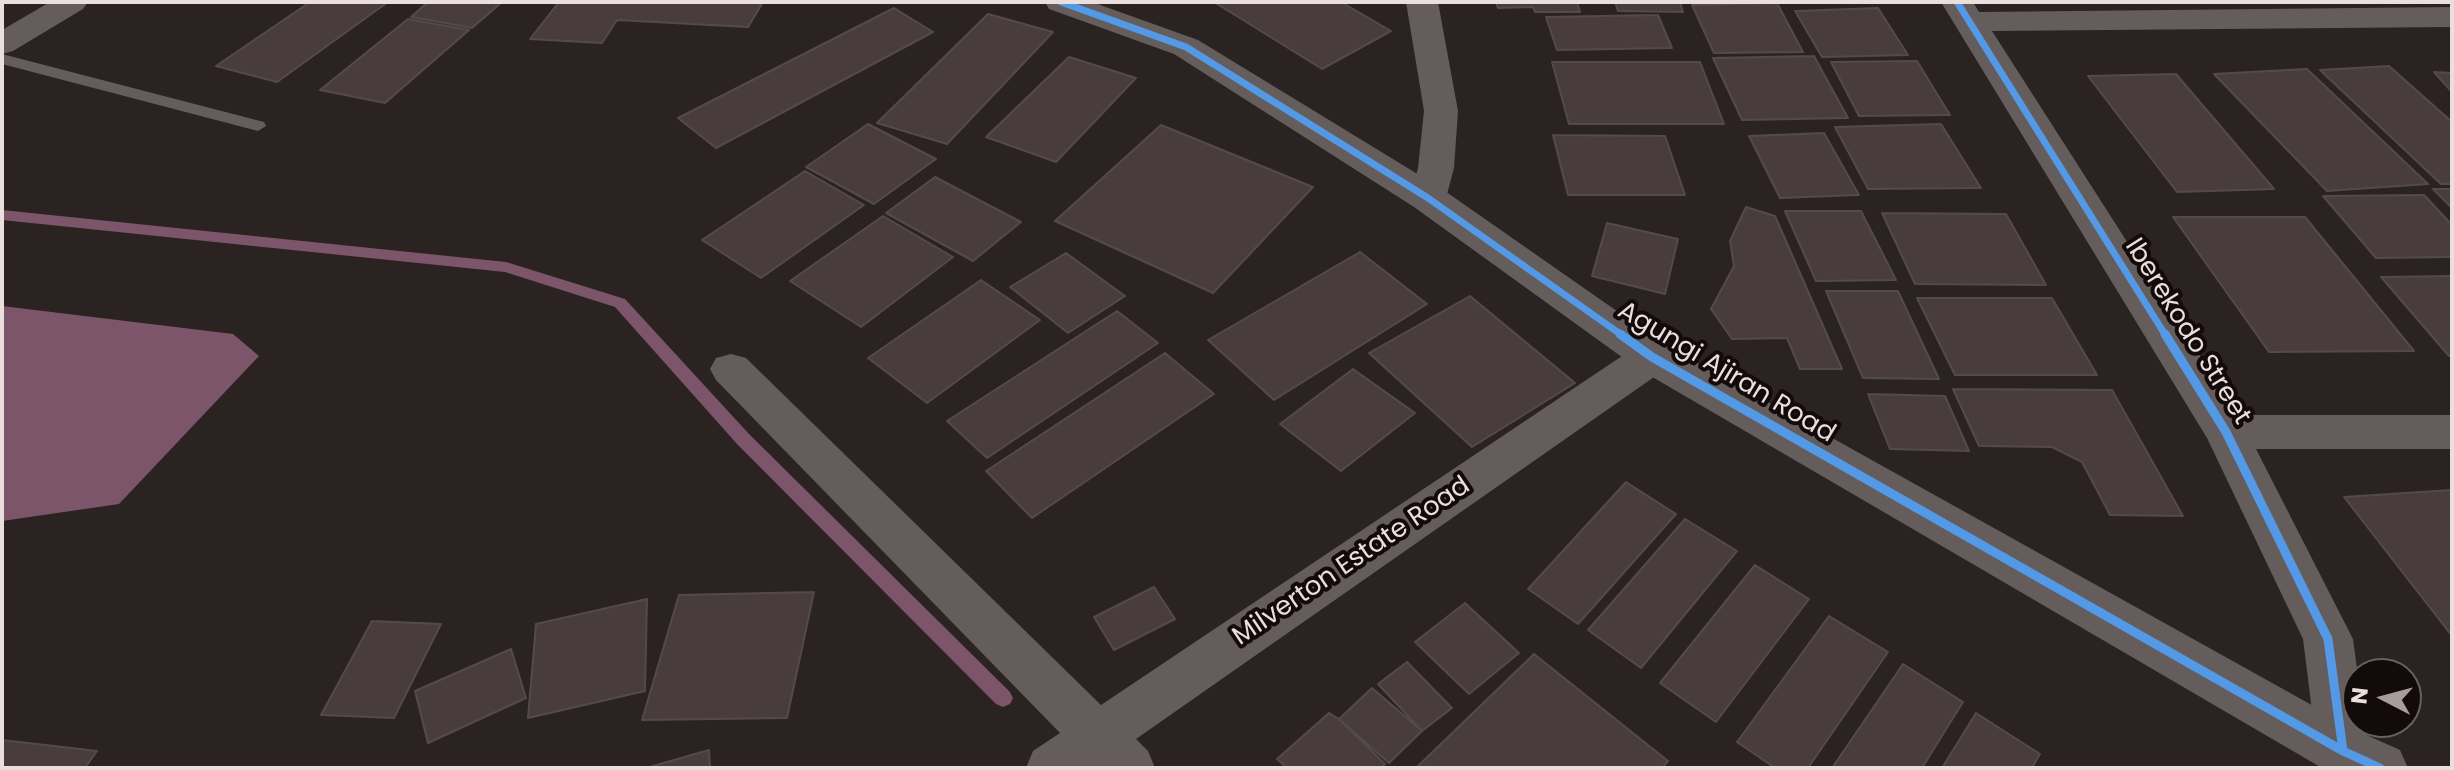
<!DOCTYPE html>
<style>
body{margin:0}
#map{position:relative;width:2454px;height:770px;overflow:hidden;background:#2b2321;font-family:Poppins,sans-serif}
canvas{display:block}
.frame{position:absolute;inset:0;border:4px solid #eadfdd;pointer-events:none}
.north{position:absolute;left:2342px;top:658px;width:80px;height:80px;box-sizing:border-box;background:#120b0a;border:2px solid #68605e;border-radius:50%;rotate:276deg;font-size:22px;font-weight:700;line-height:32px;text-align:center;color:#eadfdd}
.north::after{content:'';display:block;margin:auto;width:28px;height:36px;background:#a79d9b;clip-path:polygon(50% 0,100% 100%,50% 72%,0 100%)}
</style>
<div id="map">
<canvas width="2454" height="770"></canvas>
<div class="frame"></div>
<div class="north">N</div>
</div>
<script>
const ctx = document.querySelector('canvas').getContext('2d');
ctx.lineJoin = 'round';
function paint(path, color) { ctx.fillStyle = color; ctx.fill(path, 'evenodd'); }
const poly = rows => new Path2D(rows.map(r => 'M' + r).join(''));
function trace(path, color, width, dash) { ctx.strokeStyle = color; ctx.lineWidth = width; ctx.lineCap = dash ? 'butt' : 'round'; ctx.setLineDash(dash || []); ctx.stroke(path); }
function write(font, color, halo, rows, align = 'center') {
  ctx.font = font + ' Poppins,sans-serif'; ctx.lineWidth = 8; ctx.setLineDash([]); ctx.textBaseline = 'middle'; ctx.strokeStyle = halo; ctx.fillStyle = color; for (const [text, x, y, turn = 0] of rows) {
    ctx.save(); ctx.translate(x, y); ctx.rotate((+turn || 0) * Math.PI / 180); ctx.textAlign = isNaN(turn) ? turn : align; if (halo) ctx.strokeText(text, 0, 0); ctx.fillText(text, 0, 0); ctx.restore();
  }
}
paint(poly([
 [2,306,233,334,259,356,119,504,2,521]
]), '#7c556a');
paint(poly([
 [2,210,506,262,625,299,749,434,1010,692,1013,698,1010,704,1003,707,996,704,737,444,615,307,505,272,2,220,2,210]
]), '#7c556a');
const building = poly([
 [310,2,388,2,277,82,216,66,310,2],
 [428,2,502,2,472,28,411,17,428,2],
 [559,2,763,2,748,27,617,20,602,43,530,39,559,2],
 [1214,2,1341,2,1391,31,1322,69,1214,2],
 [1496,2,1577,2,1580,12,1535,12,1533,7,1498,8,1496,2],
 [1615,2,1680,2,1683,12,1618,11,1615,2],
 [1777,3,1803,52,1714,53,1692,5,1777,3],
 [894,8,933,32,716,148,678,118,894,8],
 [1878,8,1908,55,1822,57,1795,11,1878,8],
 [988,14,1053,32,947,144,877,123,988,14],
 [1658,15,1672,48,1557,50,1546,17,1658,15],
 [408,19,469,30,385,103,320,90,408,19],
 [1814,56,1848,118,1742,120,1713,58,1814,56],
 [1069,57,1136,78,1056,162,986,137,1069,57],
 [1917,61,1950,115,1859,116,1831,62,1917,61],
 [1552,62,1700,62,1724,124,1569,124,1552,62],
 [2389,66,2452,122,2452,184,2441,184,2320,70,2389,66],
 [2307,69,2428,184,2327,191,2214,74,2307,69],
 [2434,72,2452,73,2452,92,2434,72],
 [2176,74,2274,189,2177,192,2088,76,2176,74],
 [868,124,936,159,874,204,806,167,868,124],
 [1941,124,1981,188,1868,189,1835,127,1941,124],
 [1161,125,1313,187,1213,293,1055,221,1161,125],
 [1824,133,1859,195,1780,198,1749,136,1824,133],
 [1553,135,1665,136,1685,195,1568,195,1553,135],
 [805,171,864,205,761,278,702,240,805,171],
 [935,177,1021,222,973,261,886,213,935,177],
 [2433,189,2452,189,2452,208,2433,189],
 [2424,195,2452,225,2452,257,2376,258,2323,196,2424,195],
 [1746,207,1775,216,1842,369,1800,369,1787,338,1732,339,1711,309,1734,266,1730,241,1746,207],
 [1785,211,1861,211,1896,280,1816,281,1785,211],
 [1882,213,2006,214,2046,285,1915,284,1882,213],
 [883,216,953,257,861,327,790,281,883,216],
 [2173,217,2305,217,2414,351,2269,352,2173,217],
 [1607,223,1678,239,1665,294,1592,276,1607,223],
 [1360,252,1427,304,1274,400,1208,340,1360,252],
 [1066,253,1125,296,1068,333,1010,287,1066,253],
 [2452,276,2452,356,2449,356,2381,277,2452,276],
 [981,280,1040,320,927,403,868,358,981,280],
 [1826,291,1898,291,1939,379,1863,378,1826,291],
 [1470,296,1575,383,1472,447,1369,353,1470,296],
 [1917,298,2052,298,2097,375,1955,375,1917,298],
 [1117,311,1158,343,987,458,947,421,1117,311],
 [1165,353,1214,394,1032,518,986,471,1165,353],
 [1353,369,1415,413,1341,471,1280,424,1353,369],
 [1953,389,2112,390,2183,516,2110,515,2082,462,2052,447,1979,446,1953,389],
 [1868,394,1945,396,1969,451,1890,449,1868,394],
 [1626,482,1676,514,1578,624,1528,589,1626,482],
 [2452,490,2452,636,2344,497,2452,490],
 [1685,519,1737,551,1641,668,1588,630,1685,519],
 [1755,565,1809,599,1716,722,1660,683,1755,565],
 [1154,587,1175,619,1114,650,1094,617,1154,587],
 [814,592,787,718,642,720,679,595,814,592],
 [647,599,645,691,528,718,536,624,647,599],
 [1465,603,1519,653,1469,694,1415,642,1465,603],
 [1829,616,1888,652,1808,768,1775,768,1737,742,1829,616],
 [372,621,441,624,394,718,321,715,372,621],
 [511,649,526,698,428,743,415,691,511,649],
 [1534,654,1668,761,1662,768,1416,768,1534,654],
 [1407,662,1452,708,1422,731,1378,684,1407,662],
 [1903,664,1963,702,1922,768,1832,768,1903,664],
 [1372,688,1422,731,1389,763,1339,719,1372,688],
 [1329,713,1339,719,1385,764,1381,768,1287,768,1277,759,1329,713],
 [1976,713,2040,754,2032,768,1942,768,1976,713],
 [2,740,97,751,85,768,2,768,2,740],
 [709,750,710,768,646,768,709,750]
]);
paint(building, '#483d3c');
trace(building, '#534b4b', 2);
paint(poly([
 [2,54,264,122,266,126,258,131,2,64,2,54]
]), '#645d5c');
paint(poly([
 [50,2,88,2,83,9,13,51,2,54,2,30,50,2],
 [1406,2,1438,2,1458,111,1454,168,1446,198,1441,206,1428,210,1415,206,1410,198,1418,168,1424,111,1406,2],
 [1941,2,1973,2,1979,12,2452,7,2452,27,1992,31,2238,415,2452,415,2452,449,2256,449,2353,639,2358,676,2358,722,2365,722,2369,751,2361,768,2325,768,2317,751,2303,639,2207,438,1941,2],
 [1652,342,1667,346,1673,357,1667,368,1136,739,1148,751,1155,768,1026,768,1033,751,1060,733,716,380,710,369,716,358,731,354,746,358,1101,705,1637,346,1652,342]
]), '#645d5c');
paint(poly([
 [1045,2,1092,2,1198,40,1442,189,1667,346,2362,733,2400,750,2408,768,2322,768,1637,368,1414,207,1174,54,1049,9,1045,2]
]), '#645d5c');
trace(poly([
 [1061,2,1186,47,1428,198,1623,336],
 [1957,2,2166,336]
]), '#5399e6', 7);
trace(poly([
 [1620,334,1652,357,2343,751,2380,768],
 [2165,334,2226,432,2328,639,2343,751]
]), '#5399e6', 9);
write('26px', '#eadfdd', '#120b0a', [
 ["Iberekodo Street",2187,332,58],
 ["Agungi Ajiran Road",1726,373,31],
 ["Milverton Estate Road",1352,562,-34]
]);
</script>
